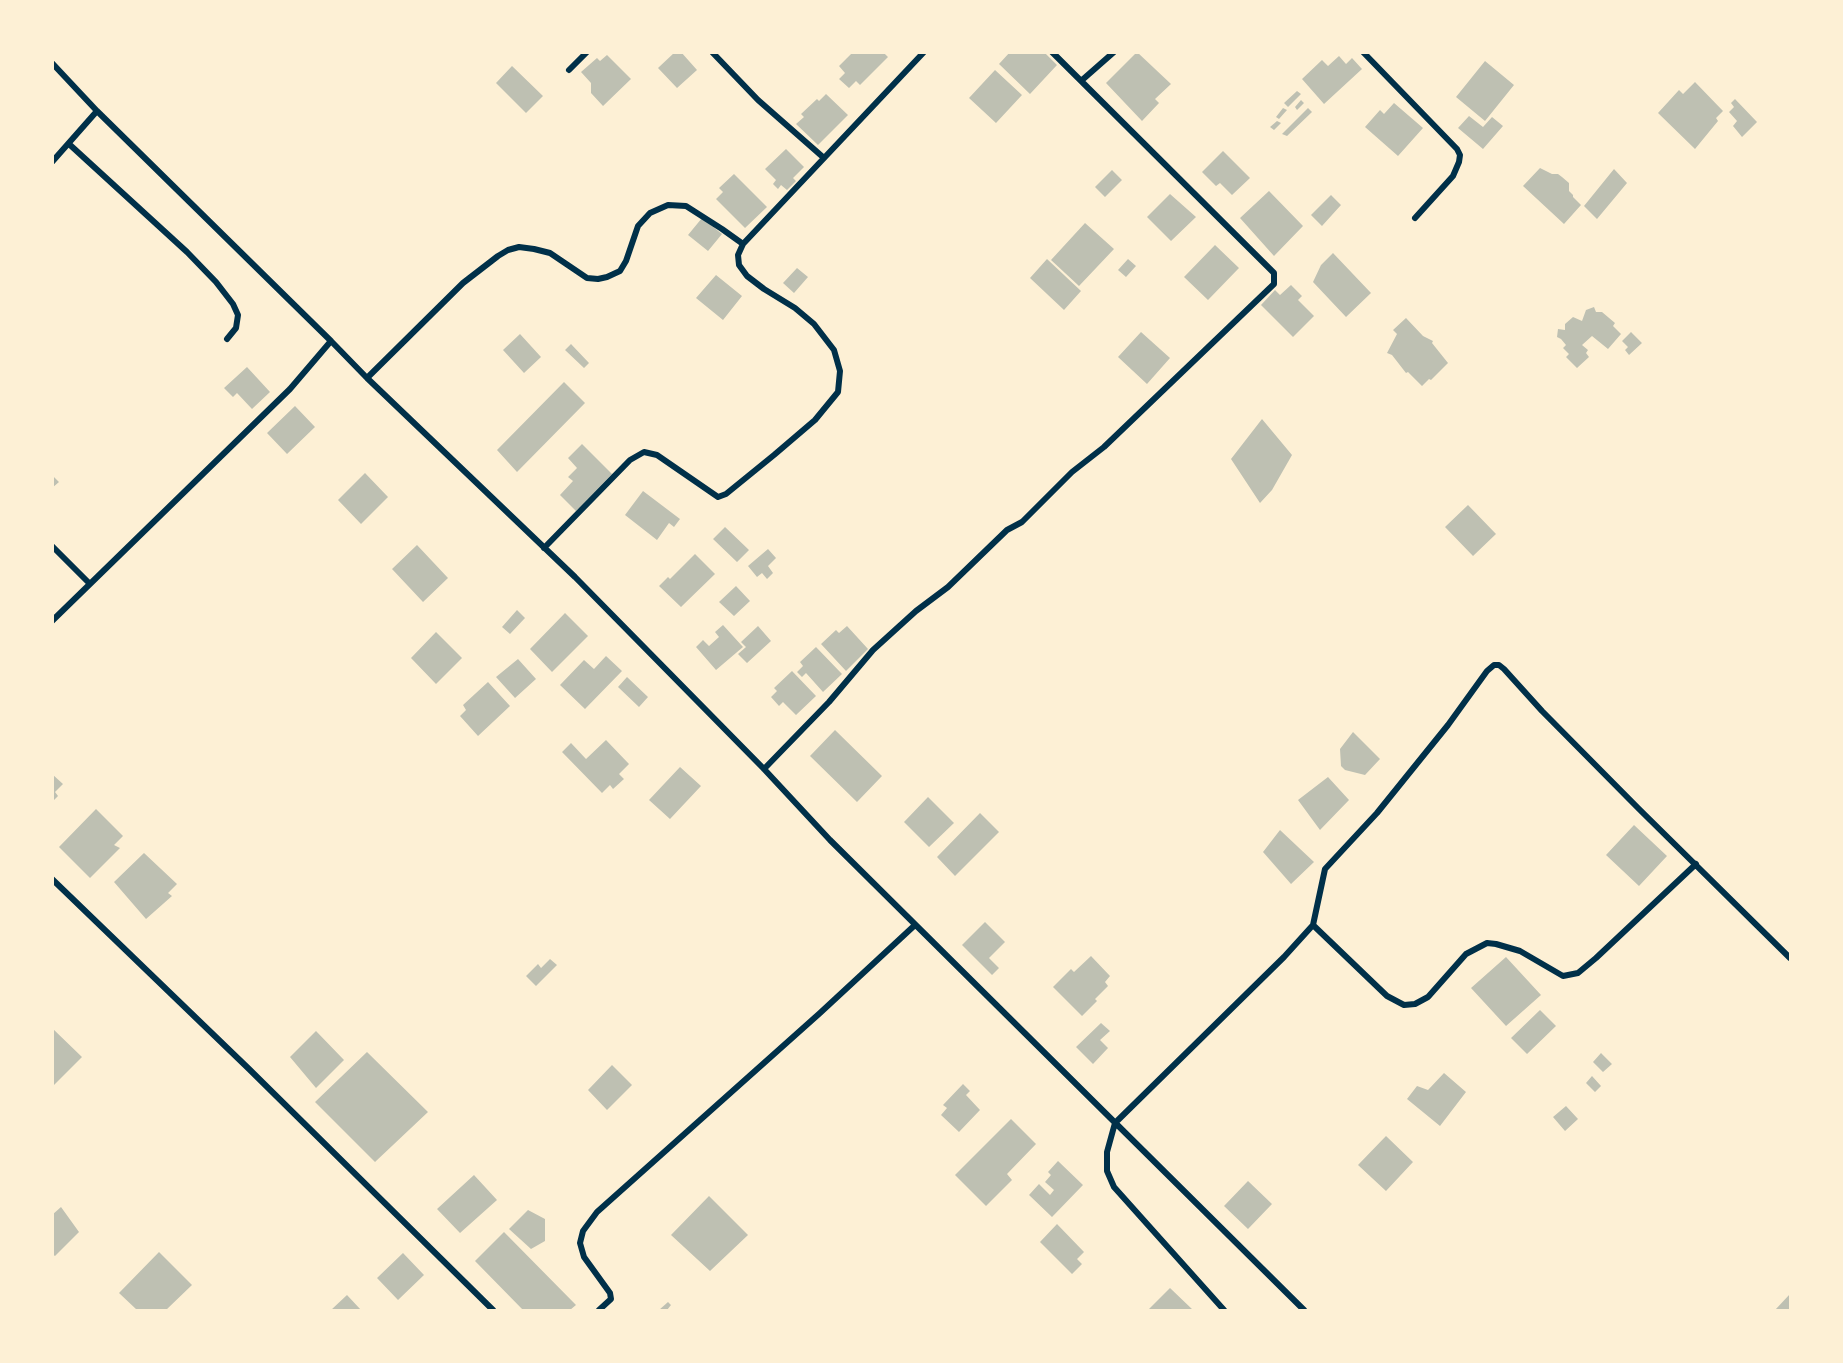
<!DOCTYPE html>
<style>
body{margin:0}
#map{position:relative;width:1843px;height:1363px;overflow:hidden;background:#fdf0d5;font-family:"Golos Text",sans-serif}
canvas{display:block}
.frame{position:absolute;inset:0;border:54px solid #fdf0d5;pointer-events:none}
</style>
<div id="map">
<canvas width="1843" height="1363"></canvas>
<div class="frame"></div>
</div>
<script>
const ctx = document.querySelector('canvas').getContext('2d');
ctx.lineJoin = 'round';
function paint(path, color) { ctx.fillStyle = color; ctx.fill(path, 'evenodd'); }
const poly = rows => new Path2D(rows.map(r => 'M' + r).join(''));
function trace(path, color, width, dash) { ctx.strokeStyle = color; ctx.lineWidth = width; ctx.lineCap = dash ? 'butt' : 'round'; ctx.setLineDash(dash || []); ctx.stroke(path); }
paint(poly([
 [675,52,681,52,697,70,677,88,658,68],
 [853,52,883,52,888,57,860,85,856,81,849,88,839,79,845,73,839,66],
 [1010,52,1044,52,1057,65,1030,94,999,64],
 [1137,52,1171,84,1155,99,1159,103,1142,121,1106,83],
 [607,55,631,79,603,106,591,93,591,83,581,72,597,58,600,61],
 [1339,56,1346,64,1352,58,1362,69,1324,104,1302,79,1322,60,1328,66],
 [1485,61,1514,85,1485,121,1456,97],
 [512,66,543,96,526,113,496,83],
 [995,70,1022,95,996,123,969,98],
 [1695,82,1723,111,1716,118,1718,121,1695,149,1658,113,1679,90,1683,94],
 [1297,91,1301,94,1288,107,1284,103],
 [826,94,848,115,818,145,796,124,804,117,801,114,817,99,819,101],
 [1735,99,1757,122,1742,137,1733,126,1737,121,1729,112,1734,107,1731,103],
 [1301,100,1304,103,1297,110,1295,107],
 [1394,103,1423,128,1398,156,1365,127,1380,110,1384,114],
 [1283,108,1287,110,1279,119,1276,117],
 [1308,108,1312,112,1287,136,1282,134],
 [1469,116,1483,127,1492,117,1503,126,1483,149,1458,128],
 [1277,121,1281,123,1274,130,1270,127],
 [786,149,804,167,793,178,796,181,787,190,781,185,778,189,773,184,776,180,765,169],
 [1223,151,1250,178,1232,195,1220,183,1216,186,1202,172],
 [1540,168,1552,174,1558,174,1562,177,1569,183,1569,191,1573,195,1573,197,1581,205,1564,224,1523,186],
 [1614,169,1627,183,1597,219,1584,206],
 [1112,170,1122,180,1105,197,1095,187],
 [734,174,767,207,745,228,716,199,723,192,719,188],
 [1269,191,1303,226,1274,256,1240,218],
 [1170,194,1196,217,1171,241,1147,217],
 [1331,195,1341,205,1322,226,1311,215],
 [702,218,722,234,708,251,688,235],
 [1085,223,1114,249,1079,286,1051,260],
 [1215,245,1239,268,1208,300,1184,277],
 [1333,253,1371,293,1346,317,1313,282,1321,265],
 [1047,259,1081,291,1064,310,1030,278],
 [1128,259,1136,266,1126,277,1118,270],
 [797,268,808,277,794,293,783,283],
 [716,275,742,296,723,320,696,298],
 [1291,285,1302,296,1298,300,1314,316,1293,337,1261,305,1275,290,1280,295],
 [1594,307,1596,312,1602,312,1615,323,1613,326,1621,334,1608,349,1592,336,1582,345,1588,350,1586,353,1589,357,1577,368,1566,357,1569,354,1563,348,1566,345,1561,339,1557,337,1558,329,1565,330,1565,324,1573,317,1582,321,1586,310],
 [1406,318,1423,336,1433,341,1432,343,1448,363,1431,380,1429,379,1422,386,1408,372,1406,373,1392,355,1387,353,1397,334,1393,330],
 [1141,332,1170,358,1147,384,1118,357],
 [1631,332,1642,343,1629,355,1625,350,1628,347,1622,341],
 [520,334,541,357,524,373,503,350],
 [571,344,589,363,584,368,565,350],
 [247,367,270,392,252,409,237,393,233,397,224,388],
 [564,382,585,403,517,472,497,450],
 [295,406,315,427,287,454,267,433],
 [1262,419,1292,455,1272,490,1260,503,1231,459],
 [582,444,612,474,576,511,560,495,573,481,568,477,577,468,568,458],
 [365,473,388,497,361,524,338,500],
 [52,475,59,482,52,488],
 [643,491,680,519,674,527,669,523,657,540,625,515],
 [1468,505,1496,534,1473,556,1445,527],
 [725,527,749,550,737,562,713,539],
 [417,545,448,578,423,602,392,569],
 [768,549,776,558,768,566,773,573,767,579,762,573,757,577,748,566],
 [695,554,715,574,681,607,659,586,668,577,670,579],
 [736,586,750,601,734,616,719,602],
 [517,610,525,618,510,634,502,627],
 [565,613,588,636,552,672,530,649],
 [723,625,743,647,716,670,696,647,703,640,709,646,719,637,715,632],
 [758,626,771,641,747,663,738,654,746,647,741,642],
 [847,626,868,649,846,671,821,644,836,630,839,633],
 [436,632,462,658,436,684,411,658],
 [816,647,842,674,823,692,806,673,802,677,797,672,803,666,800,662],
 [606,656,622,671,585,709,560,685,584,660,594,669],
 [518,659,536,679,515,698,496,677],
 [792,671,816,696,796,715,783,702,779,706,771,697,777,691,774,688],
 [627,677,648,697,639,707,618,687],
 [488,682,510,706,478,736,460,716,466,710,463,705],
 [835,730,882,776,857,802,810,756],
 [1353,732,1380,759,1365,775,1345,770,1341,766,1340,749],
 [606,740,629,764,619,774,624,779,613,789,610,785,602,793,562,752,571,743,586,759],
 [680,767,701,786,670,819,649,800],
 [52,774,63,784,55,792,58,796,52,802],
 [1328,777,1349,800,1320,830,1298,800],
 [928,797,954,823,929,847,904,822],
 [96,809,123,836,114,845,120,848,90,878,59,847],
 [980,813,999,832,955,876,937,857],
 [1634,825,1667,856,1639,886,1606,855],
 [1280,830,1314,862,1291,884,1263,852],
 [144,853,177,884,168,893,172,896,146,919,114,882],
 [985,922,1005,942,989,958,999,968,992,975,962,945],
 [1091,956,1110,976,1105,982,1108,986,1095,999,1097,1001,1082,1016,1053,987,1071,969,1074,972],
 [1506,957,1541,995,1506,1026,1471,988],
 [550,959,557,965,536,986,526,976,538,964,541,968],
 [1540,1010,1556,1026,1527,1054,1511,1038],
 [1101,1023,1110,1031,1100,1040,1108,1048,1093,1064,1076,1047],
 [52,1028,82,1057,52,1087],
 [316,1031,344,1060,316,1088,290,1057],
 [367,1052,428,1112,375,1162,315,1102],
 [1601,1053,1612,1064,1603,1072,1593,1062],
 [612,1065,632,1085,607,1110,588,1090],
 [1444,1073,1466,1092,1440,1126,1407,1099,1417,1086,1428,1090],
 [1592,1076,1601,1086,1595,1092,1586,1083],
 [963,1084,970,1091,966,1095,980,1110,959,1132,941,1115,947,1108,943,1105],
 [1566,1106,1578,1119,1565,1131,1553,1117],
 [1011,1119,1036,1144,1007,1174,1012,1180,986,1206,955,1175],
 [1386,1136,1413,1162,1386,1191,1358,1165],
 [1058,1161,1083,1185,1052,1217,1029,1195,1039,1184,1050,1195,1054,1190,1045,1182,1051,1175,1048,1172],
 [474,1175,497,1200,460,1233,437,1209],
 [1248,1181,1272,1204,1248,1229,1224,1206],
 [709,1196,748,1235,710,1271,671,1235],
 [61,1207,79,1232,55,1256,52,1254,52,1215],
 [528,1210,545,1219,545,1241,531,1249,509,1229],
 [1057,1224,1084,1252,1077,1259,1082,1264,1072,1274,1040,1242],
 [504,1232,576,1305,570,1310,523,1310,475,1261],
 [159,1252,192,1285,166,1310,137,1310,119,1293],
 [403,1253,424,1275,398,1300,377,1278],
 [1170,1288,1193,1310,1148,1310],
 [1790,1294,1790,1310,1775,1310],
 [347,1295,361,1310,331,1310],
 [668,1302,671,1305,667,1310,659,1310]
]), '#bec0b2');
trace(poly([
 [712,52,758,100,824,158],
 [1363,52,1457,149,1460,155,1459,162,1453,176,1415,218],
 [52,63,97,111,331,341,290,389,52,621],
 [569,70,587,52],
 [1081,81,1114,52],
 [69,144,187,252,216,282,233,304,238,315,236,328,227,339],
 [52,162,97,111],
 [331,341,367,378,575,577,764,769,830,840,1304,1310],
 [367,378,463,283,498,256,508,250,519,247,534,249,550,253,587,278,598,279,607,277,620,271,626,261,638,226,650,213,668,205,686,206,722,229,743,244],
 [52,546,90,584],
 [544,548,630,460,644,452,657,455,718,497,726,494,774,455,815,420,838,392,840,371,834,350,814,324,795,308,764,289,747,276,739,265,738,255,743,244,924,52],
 [764,769,829,702,873,650,916,611,948,587,1007,530,1022,522,1072,472,1104,447,1274,284,1274,273,1052,52],
 [52,879,249,1069,493,1310],
 [1313,925,1387,996,1404,1005,1415,1004,1428,997,1466,954,1487,943,1496,944,1520,951,1563,976,1578,973,1596,958,1696,864],
 [599,1310,611,1299,610,1293,584,1257,580,1243,583,1231,597,1212,820,1013,915,925],
 [1224,1310,1114,1187,1107,1171,1107,1152,1115,1123,1284,957,1313,925,1325,869,1377,813,1448,725,1487,671,1494,665,1499,665,1504,669,1542,711,1639,809,1790,958]
]), '#003049', 6);
</script>
